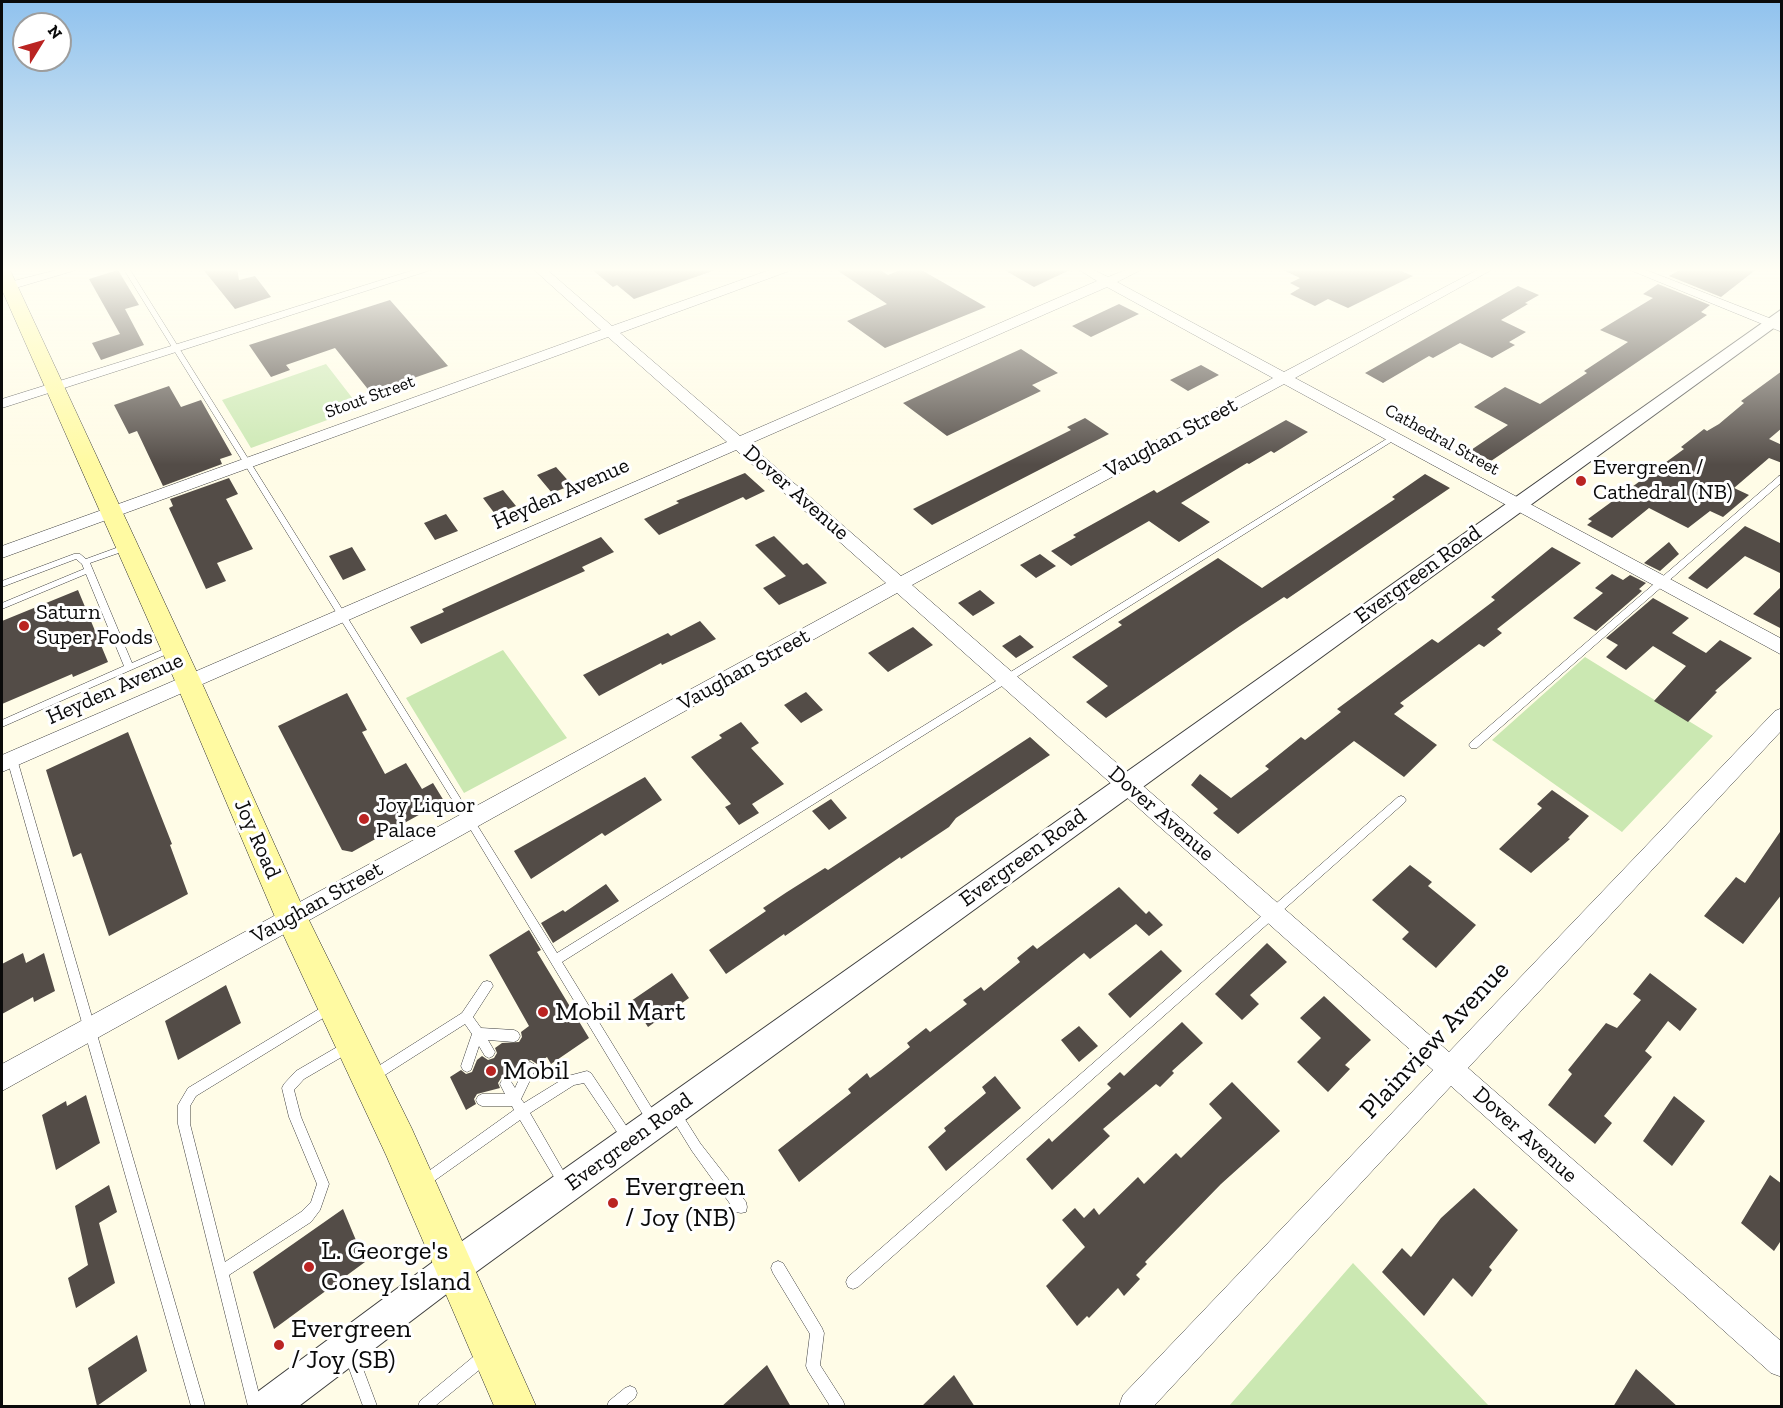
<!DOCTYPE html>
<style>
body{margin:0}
#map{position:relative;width:1783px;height:1408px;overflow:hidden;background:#fffce7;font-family:"Zilla Slab",serif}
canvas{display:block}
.frame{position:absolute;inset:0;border:3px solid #0a0a0a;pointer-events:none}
.north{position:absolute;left:12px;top:12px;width:60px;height:60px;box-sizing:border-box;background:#fff;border:2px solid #9d9d9d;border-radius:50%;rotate:53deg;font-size:16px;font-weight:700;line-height:24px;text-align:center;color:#0a0a0a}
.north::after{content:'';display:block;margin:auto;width:21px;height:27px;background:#ba2422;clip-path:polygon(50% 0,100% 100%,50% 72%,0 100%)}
</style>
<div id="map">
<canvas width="1783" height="1408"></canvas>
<div class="frame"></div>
<div class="north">N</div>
</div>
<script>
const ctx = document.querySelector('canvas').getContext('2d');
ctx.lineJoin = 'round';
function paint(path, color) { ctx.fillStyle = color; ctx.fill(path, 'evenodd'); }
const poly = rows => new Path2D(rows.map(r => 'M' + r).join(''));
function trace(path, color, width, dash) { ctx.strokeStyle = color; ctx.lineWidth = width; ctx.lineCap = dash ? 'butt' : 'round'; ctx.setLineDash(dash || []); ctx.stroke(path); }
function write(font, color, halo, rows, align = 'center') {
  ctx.font = font + ' "Zilla Slab",serif'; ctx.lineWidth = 6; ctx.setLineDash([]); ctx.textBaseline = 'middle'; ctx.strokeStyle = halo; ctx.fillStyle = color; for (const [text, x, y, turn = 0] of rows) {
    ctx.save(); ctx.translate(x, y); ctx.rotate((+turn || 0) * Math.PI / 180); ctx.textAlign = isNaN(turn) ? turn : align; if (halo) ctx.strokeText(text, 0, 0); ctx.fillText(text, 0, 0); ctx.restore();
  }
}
paint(poly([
 [326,364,360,408,251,448,222,400],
 [503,650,567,738,464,793,406,698],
 [1585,657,1713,736,1622,832,1492,740],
 [1353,1263,1489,1406,1229,1406]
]), '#cbe8b2');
paint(poly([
 [202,268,237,268,239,280,255,276,271,297,235,309],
 [590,268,714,268,715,270,634,299,617,285,613,287],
 [834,268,877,268,888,275,905,268,918,268,986,307,885,348,847,321,887,304],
 [1001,268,1074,268,1034,287],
 [1279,268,1394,268,1413,276,1348,308,1328,299,1315,306,1290,294,1300,288,1290,283,1300,278],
 [1683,268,1758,268,1721,297,1669,276],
 [118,270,139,305,125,309,144,345,101,360,92,343,120,334,89,279],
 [1658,284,1710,305,1701,312,1707,315,1491,461,1471,450,1508,425,1474,407,1505,387,1540,404,1587,373,1584,371,1628,342,1600,330,1653,298,1643,294],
 [1518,286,1539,295,1525,303,1528,304,1501,320,1526,332,1509,342,1515,345,1492,358,1460,343,1433,358,1429,356,1383,383,1365,373],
 [390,300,448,366,371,393,335,348,286,365,290,370,271,377,249,345],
 [1119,304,1139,314,1091,337,1072,326],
 [1021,349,1058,373,1032,385,1041,391,947,436,903,403],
 [1201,365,1219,375,1188,391,1170,380],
 [1782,371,1782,428,1769,439,1782,445,1782,463,1769,458,1734,488,1749,495,1723,517,1710,511,1688,528,1649,508,1612,538,1587,525,1592,521,1588,519,1684,449,1681,447,1704,429,1707,431,1719,424,1744,403,1741,401],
 [169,386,181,407,201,400,232,455,220,459,222,464,163,486,137,431,129,434,114,405],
 [1085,418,1109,434,932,525,913,509,1071,430,1067,427],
 [1286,420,1308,432,1274,453,1271,451,1249,464,1247,463,1181,503,1210,522,1179,542,1149,521,1071,566,1051,551,1076,537,1073,535,1154,490,1157,493],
 [556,467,572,485,552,493,537,475],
 [745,473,765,491,746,500,743,497,659,535,644,519,679,503,676,501],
 [1425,474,1450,488,1287,599,1284,597,1240,626,1106,718,1086,702,1108,686,1072,657,1122,625,1118,622,1218,558,1262,588,1395,499,1392,497],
 [229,478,238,494,226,499,253,549,217,563,226,581,206,589,169,508,173,506,170,499],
 [503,490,516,506,495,514,483,498],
 [446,514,458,531,435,540,424,523],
 [1745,526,1782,544,1782,574,1745,556,1707,589,1688,578],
 [774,536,803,565,807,563,827,583,779,605,763,588,786,576,755,545],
 [601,537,614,552,582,567,585,571,421,644,410,627,444,612,442,609],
 [1669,542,1679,554,1660,571,1644,563],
 [352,547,366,570,343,580,329,556],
 [1552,547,1581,563,1497,629,1502,633,1484,647,1479,644,1400,703,1404,706,1394,714,1437,745,1404,777,1354,741,1238,834,1213,813,1218,809,1191,785,1200,774,1231,798,1269,769,1265,766,1301,737,1305,740,1341,712,1337,709,1432,639,1438,643,1442,640,1495,600,1491,597],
 [1040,554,1056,566,1036,578,1020,565],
 [1612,574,1623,580,1630,575,1646,583,1639,589,1642,591,1596,631,1573,618,1603,593,1595,588],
 [1782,586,1782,629,1753,614],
 [78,590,108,662,73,677,72,674,2,704,2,621],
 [980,590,995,603,973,616,958,603],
 [1653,598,1689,618,1672,633,1706,653,1720,640,1752,658,1715,691,1717,692,1688,722,1654,701,1686,666,1653,646,1626,670,1606,657,1618,645,1606,638],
 [700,621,716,639,662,665,661,663,599,696,583,675,668,633,671,636],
 [913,627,933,645,888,672,868,653],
 [1020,635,1034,647,1016,658,1002,646],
 [806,692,823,710,801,723,784,705],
 [347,693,367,730,362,732,385,774,406,763,422,789,433,783,444,801,352,852,342,850,278,726],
 [741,722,759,743,751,748,784,784,752,804,759,813,739,825,725,807,731,804,691,757,722,738,719,735],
 [128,732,172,844,170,845,188,894,109,936,81,853,73,857,46,770],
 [1030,737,1050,755,956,818,949,827,901,859,900,857,785,936,784,934,726,974,709,950,766,911,763,908,787,892,825,868,828,870],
 [645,777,662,800,605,836,602,833,531,879,514,851],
 [1552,790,1589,816,1568,838,1570,839,1531,873,1499,849,1542,808,1537,804],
 [831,799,847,818,829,830,812,811],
 [1782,829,1782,894,1743,944,1704,916,1736,877,1745,883],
 [1410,865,1432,882,1428,886,1476,925,1436,968,1402,939,1409,932,1372,900],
 [606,884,619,901,553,943,541,923,563,910,565,912],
 [1119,887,1146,914,1149,911,1163,925,1149,936,1136,924,1090,959,1084,953,799,1182,778,1150,851,1093,848,1089,867,1073,870,1078,881,1070,910,1047,907,1043,926,1028,930,1032,967,1004,963,1000,981,987,984,991,1020,962,1017,958,1033,945,1037,949],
 [529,930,541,950,537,952,589,1038,551,1064,547,1057,537,1064,531,1060,525,1062,518,1076,513,1080,507,1076,501,1078,498,1083,500,1088,477,1094,474,1099,476,1104,466,1110,450,1077,461,1070,466,1074,472,1072,477,1060,482,1056,488,1060,494,1058,497,1053,495,1048,502,1043,519,1042,522,1037,521,1032,529,1026,489,955],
 [1267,943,1287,962,1250,995,1259,1004,1242,1020,1215,994],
 [1161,950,1182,971,1130,1018,1108,994],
 [23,953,26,963,44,953,55,991,34,1002,33,997,2,1014,2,964],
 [672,973,689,998,648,1027,631,1001],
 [1650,973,1697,1009,1680,1031,1668,1021,1645,1051,1652,1057,1604,1116,1612,1123,1595,1144,1548,1105,1572,1074,1568,1070,1606,1023,1617,1028,1641,1000,1633,994],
 [226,985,241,1023,178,1060,165,1021],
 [1324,996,1371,1040,1345,1065,1350,1069,1328,1092,1297,1062,1321,1038,1300,1018],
 [1182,1022,1203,1043,1172,1071,1174,1073,1160,1087,1156,1084,1103,1129,1110,1136,1052,1190,1026,1159,1049,1138,1052,1142,1111,1088,1107,1084,1120,1072,1124,1076],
 [1079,1026,1098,1046,1079,1062,1061,1040],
 [995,1076,1021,1108,946,1171,928,1147,946,1131,944,1128,986,1093,982,1087],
 [1232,1082,1280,1131,1221,1184,1145,1262,1147,1264,1136,1275,1140,1279,1124,1296,1118,1288,1089,1318,1087,1316,1077,1326,1046,1286,1085,1247,1062,1220,1075,1208,1084,1218,1094,1208,1099,1215,1138,1177,1144,1184,1176,1153,1181,1158,1222,1118,1209,1104],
 [86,1095,100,1143,56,1170,42,1115,66,1101,67,1106],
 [1674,1096,1705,1121,1672,1166,1643,1141],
 [1770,1175,1782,1184,1782,1239,1774,1251,1741,1223],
 [109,1185,117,1212,99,1223,115,1283,76,1308,68,1278,88,1265,75,1206],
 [1474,1188,1518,1230,1489,1267,1492,1270,1472,1297,1453,1278,1424,1316,1382,1272,1402,1248,1411,1257,1441,1218],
 [343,1209,365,1262,274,1329,253,1272],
 [137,1335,147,1371,97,1406,88,1368],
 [767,1365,791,1407,721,1407],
 [1636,1369,1678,1407,1613,1407],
 [954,1375,975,1407,921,1407]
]), '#534c47');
const service = poly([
 [123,268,129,268,557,953,1393,435,1397,435,1399,437,562,962,656,1115,658,1119,656,1123,652,1125,648,1123,466,822,123,268],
 [1779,476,1782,476,1782,482,1477,748,1471,748,1469,745,1471,742,1779,476],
 [127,544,130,545,131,547,130,549,90,563,132,663,173,645,176,646,177,648,176,650,2,727,2,720,124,666,86,574,2,609,2,603,84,569,82,564,76,559,2,587,2,581,74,554,80,554,86,559,127,544],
 [12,755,15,756,17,759,205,1406,191,1406,7,759,9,756,12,755],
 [1401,796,1404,797,1406,800,1404,803,858,1287,853,1289,848,1287,846,1282,848,1277,1398,797,1401,796],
 [487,981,491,982,493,986,473,1017,481,1028,514,1030,518,1032,520,1036,518,1040,514,1042,488,1040,495,1052,493,1056,489,1058,485,1056,479,1046,471,1070,467,1072,463,1070,461,1066,472,1034,465,1024,377,1080,373,1082,369,1080,367,1076,369,1072,462,1013,483,982,487,981],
 [329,1003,333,1004,335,1008,333,1012,196,1096,190,1106,190,1124,225,1262,301,1212,311,1202,317,1184,289,1117,282,1088,284,1084,296,1071,344,1043,348,1041,352,1043,354,1047,352,1051,304,1079,294,1090,301,1117,329,1184,320,1210,311,1222,229,1275,262,1406,248,1406,178,1124,178,1105,188,1088,329,1003],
 [530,1062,534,1064,536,1068,521,1099,524,1103,568,1076,587,1071,591,1073,631,1133,633,1137,631,1141,627,1143,623,1141,584,1083,574,1085,530,1113,568,1179,570,1183,568,1187,564,1189,560,1187,520,1120,427,1186,423,1188,419,1186,417,1182,419,1178,514,1110,512,1106,482,1106,478,1104,476,1100,478,1096,482,1094,505,1094,500,1084,502,1080,506,1078,510,1080,515,1088,526,1064,530,1062],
 [674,1106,678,1108,700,1143,746,1202,747,1207,746,1212,741,1213,736,1212,692,1151,668,1112,670,1108,674,1106],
 [778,1261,783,1263,822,1328,824,1333,820,1365,843,1401,845,1406,830,1406,808,1371,806,1366,810,1334,773,1273,771,1268,773,1263,778,1261],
 [351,1348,356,1350,377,1406,363,1406,344,1355,346,1350,351,1348],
 [484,1350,489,1352,491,1357,489,1362,435,1406,418,1406,420,1401,479,1352,484,1350],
 [630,1386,635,1388,637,1393,635,1398,625,1406,607,1406,609,1401,625,1388,630,1386]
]);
const minor = poly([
 [64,268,83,268,2,292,2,284,64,268],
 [420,268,437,268,2,408,2,399,420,268],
 [532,268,545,268,612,326,775,268,791,268,789,271,620,333,740,436,1097,281,1076,268,1090,268,1108,277,1130,268,1145,268,1117,282,1284,372,1481,268,1495,268,1295,378,1782,639,1782,655,1284,384,912,585,1449,1052,1775,711,1782,708,1782,730,1468,1068,1782,1342,1782,1377,1771,1373,1451,1086,1154,1406,1119,1406,1123,1395,1433,1070,897,593,2,1091,2,1064,886,583,736,450,2,772,2,755,727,442,608,337,2,558,2,546,601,330,532,268],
 [1107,287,1273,378,901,576,749,444,1107,287],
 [1625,268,1641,268,1782,323,1782,332,1625,268]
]);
const tertiary = poly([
 [1782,309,1782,322,465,1280,299,1406,250,1406,256,1393,441,1256,1782,309]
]);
const secondary = poly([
 [2,268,8,268,11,272,201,681,303,908,412,1129,536,1406,494,1406,386,1155,275,917,175,681,2,290,2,268]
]);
trace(service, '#3d3d3d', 1);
trace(minor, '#3d3d3d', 1);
trace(tertiary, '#3d3d3d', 2);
trace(secondary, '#2c2c2c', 1);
paint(service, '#fff');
paint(minor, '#fff');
paint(tertiary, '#fff');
paint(secondary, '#fffaa2');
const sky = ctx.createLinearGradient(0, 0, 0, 465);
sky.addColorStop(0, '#90c2ee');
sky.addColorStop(0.58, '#fffef4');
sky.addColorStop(1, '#fffef400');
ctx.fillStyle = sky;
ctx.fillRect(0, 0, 1783, 465);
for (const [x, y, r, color] of [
 [1581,481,6,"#ba2422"],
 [24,626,6,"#ba2422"],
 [364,819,6,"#ba2422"],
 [543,1012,6,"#ba2422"],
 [491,1071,6,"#ba2422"],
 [613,1203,6,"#ba2422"],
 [309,1267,6,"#ba2422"],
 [279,1345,6,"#ba2422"]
]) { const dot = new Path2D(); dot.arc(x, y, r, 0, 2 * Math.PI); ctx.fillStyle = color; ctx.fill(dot); trace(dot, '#fff', 2); }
write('18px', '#0a0a0a', '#fff', [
 ["Stout Street",370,397,-20],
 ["Cathedral Street",1442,440,29]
]);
write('22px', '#0a0a0a', '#fff', [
 ["Vaughan Street",1171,438,-28],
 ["Dover Avenue",796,493,41],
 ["Heyden Avenue",561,494,-24],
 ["Evergreen Road",1418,575,-36],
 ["Vaughan Street",744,670,-29],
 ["Heyden Avenue",115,689,-24],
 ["Dover Avenue",1161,814,41],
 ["Joy Road",257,839,66],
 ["Evergreen Road",1023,858,-36],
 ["Vaughan Street",317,903,-29],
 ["Dover Avenue",1525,1135,42],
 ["Evergreen Road",629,1142,-36]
]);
write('22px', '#0a0a0a', '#fff', [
 ["Evergreen /",1593,468],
 ["Cathedral (NB)",1593,493],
 ["Saturn",36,613],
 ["Super Foods",36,638],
 ["Joy Liquor",376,806],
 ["Palace",376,831]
], 'left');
write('27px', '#0a0a0a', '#fff', [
 ["Mobil Mart",555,1012],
 ["Mobil",503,1071],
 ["Evergreen",625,1187],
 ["/ Joy (NB)",625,1218],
 ["L. George's",321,1251],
 ["Coney Island",321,1282],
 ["Evergreen",291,1329],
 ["/ Joy (SB)",291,1360]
], 'left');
write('27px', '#0a0a0a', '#fff', [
 ["Plainview Avenue",1435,1040,-47]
]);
</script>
